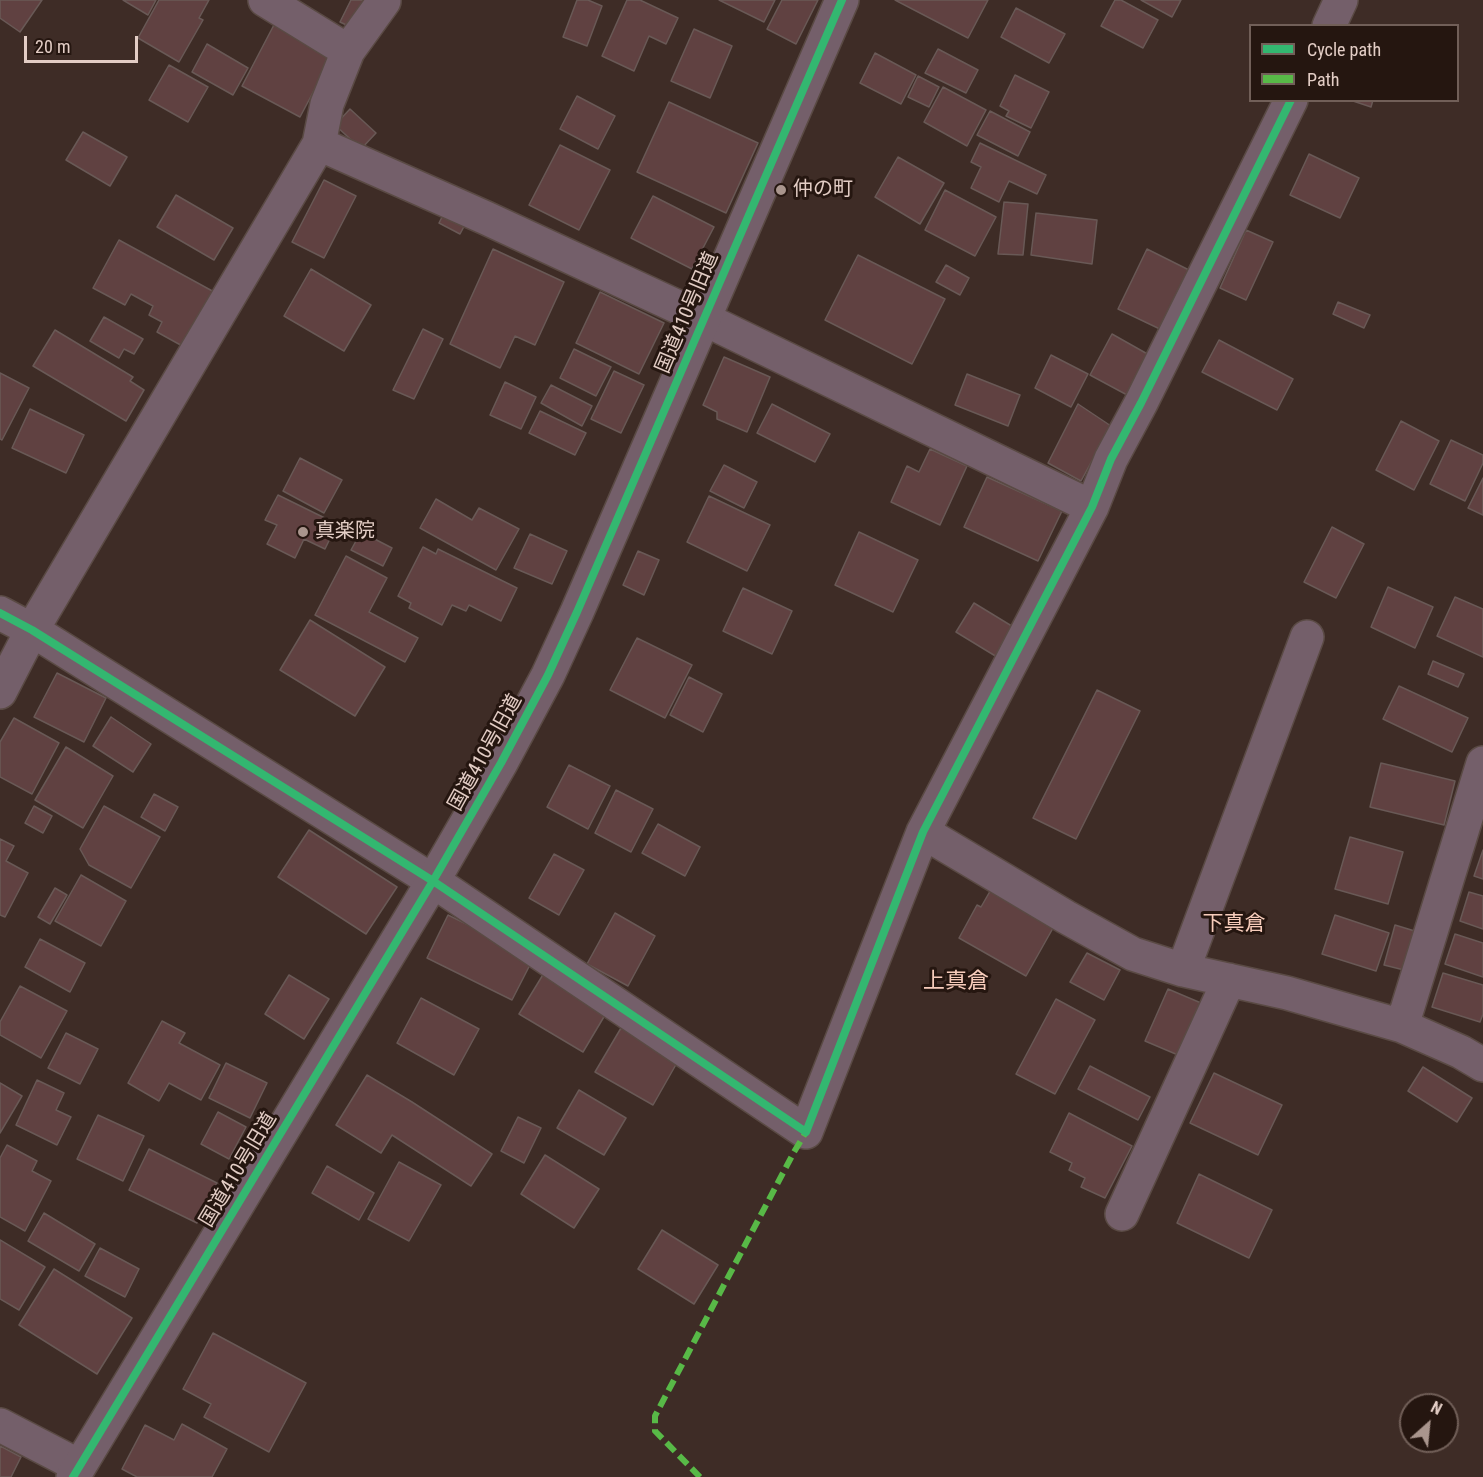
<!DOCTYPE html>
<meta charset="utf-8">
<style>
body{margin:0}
#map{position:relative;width:1483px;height:1477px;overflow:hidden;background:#3e2c26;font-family:"Roboto Condensed",sans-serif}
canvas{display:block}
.legend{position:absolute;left:1249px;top:24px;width:210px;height:78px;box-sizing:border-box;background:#251610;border:2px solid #715f58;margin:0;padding:8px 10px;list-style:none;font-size:18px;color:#e3cdc5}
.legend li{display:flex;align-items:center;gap:12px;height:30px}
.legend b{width:30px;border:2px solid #715f58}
.north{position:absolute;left:1399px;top:1393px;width:60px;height:60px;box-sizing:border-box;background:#251610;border:2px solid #715f58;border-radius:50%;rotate:27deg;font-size:16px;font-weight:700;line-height:24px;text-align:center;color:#e3cdc5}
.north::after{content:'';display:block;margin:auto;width:21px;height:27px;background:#a9958d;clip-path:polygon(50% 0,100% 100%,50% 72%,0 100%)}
.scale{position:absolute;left:24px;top:36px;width:114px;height:27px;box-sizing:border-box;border:3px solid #e3cdc5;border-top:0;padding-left:8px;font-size:18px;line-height:21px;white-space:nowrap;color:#e3cdc5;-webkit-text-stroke:4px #251610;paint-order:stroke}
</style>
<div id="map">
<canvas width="1483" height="1477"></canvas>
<ul class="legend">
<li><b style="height:8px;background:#33b770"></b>Cycle path</li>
<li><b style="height:8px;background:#58b947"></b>Path</li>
</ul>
<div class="north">N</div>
<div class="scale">20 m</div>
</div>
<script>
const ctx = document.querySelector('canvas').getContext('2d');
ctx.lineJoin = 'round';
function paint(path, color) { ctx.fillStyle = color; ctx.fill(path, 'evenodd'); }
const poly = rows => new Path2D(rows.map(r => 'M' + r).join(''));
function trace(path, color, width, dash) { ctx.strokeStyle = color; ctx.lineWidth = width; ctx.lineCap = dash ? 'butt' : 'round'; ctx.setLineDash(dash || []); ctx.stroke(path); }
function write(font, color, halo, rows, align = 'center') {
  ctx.font = font + ' "Roboto Condensed","Noto Sans JP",sans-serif'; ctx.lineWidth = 6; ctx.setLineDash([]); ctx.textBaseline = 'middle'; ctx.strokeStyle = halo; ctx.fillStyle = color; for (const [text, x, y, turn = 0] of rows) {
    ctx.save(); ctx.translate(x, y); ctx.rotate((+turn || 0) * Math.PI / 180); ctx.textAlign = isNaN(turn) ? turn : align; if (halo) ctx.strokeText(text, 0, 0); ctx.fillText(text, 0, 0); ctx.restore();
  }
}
const building = poly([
 [0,0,42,0,20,32,0,18,0,0],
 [123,0,156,0,148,15,123,0],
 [159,0,209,0,199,18,203,20,179,62,138,38,159,0],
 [351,0,371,0,357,30,340,22,351,0],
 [577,0,588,0,602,6,587,46,563,37,577,0],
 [627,0,640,0,678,18,666,44,649,36,634,71,602,56,627,0],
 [719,0,775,0,764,22,719,0],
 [782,0,818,0,796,44,767,29,782,0],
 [895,0,988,0,968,38,895,0],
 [1115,0,1121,0,1158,20,1143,48,1101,26,1115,0],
 [1141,0,1181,0,1172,17,1141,0],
 [1016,8,1065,34,1049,63,1001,37,1016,8],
 [276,21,335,51,300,117,242,86,276,21],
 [694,29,732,46,710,98,671,81,694,29],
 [207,44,248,68,233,95,192,72,207,44],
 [938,49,978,70,966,93,925,73,938,49],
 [875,53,916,75,901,104,860,83,875,53],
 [169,65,208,87,188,122,149,100,169,65],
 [1015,75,1049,92,1031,128,1006,116,1009,111,1000,106,1015,75],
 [918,76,939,87,929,107,908,97,918,76],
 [943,87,986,110,967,146,924,122,943,87],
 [577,96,615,116,598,149,560,129,577,96],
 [1350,100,1373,100,1371,107,1350,100],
 [669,102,758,143,726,213,637,172,669,102],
 [350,109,376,133,361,149,335,125,350,109],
 [990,111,1030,132,1018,156,977,135,990,111],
 [83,132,127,157,110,186,66,160,83,132],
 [980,143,1046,175,1037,194,1009,181,999,202,971,188,981,167,971,162,980,143],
 [560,145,610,170,579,230,529,205,560,145],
 [1309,154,1359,178,1340,218,1290,195,1309,154],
 [898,157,944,183,920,224,875,197,898,157],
 [324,180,356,196,324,258,292,242,324,180],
 [945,190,996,217,975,256,925,230,945,190],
 [176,195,233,228,214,260,157,227,176,195],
 [653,196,714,227,692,269,631,238,653,196],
 [1004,202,1028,204,1023,255,998,254,1004,202],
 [446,209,468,219,460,234,439,223,446,209],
 [1036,213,1097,220,1092,264,1031,255,1036,213],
 [1246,230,1273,242,1246,300,1220,288,1246,230],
 [119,240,216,293,186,348,157,332,162,322,149,315,153,306,131,294,125,305,93,288,119,240],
 [493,249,564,282,535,345,515,336,500,368,450,344,493,249],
 [1147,249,1193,272,1164,331,1118,309,1147,249],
 [858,255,945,299,912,364,825,320,858,255],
 [946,265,969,278,960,295,936,282,946,265],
 [311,269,371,305,344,351,284,316,311,269],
 [600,292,664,323,639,374,576,343,600,292],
 [1338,302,1370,315,1364,328,1333,314,1338,302],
 [104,317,143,339,134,354,124,349,119,358,90,341,104,317],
 [423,329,443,339,414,399,393,390,423,329],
 [55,330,133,377,130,381,144,390,126,421,33,366,55,330],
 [1112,334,1151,356,1129,396,1090,375,1112,334],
 [1219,340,1293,379,1277,410,1202,372,1219,340],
 [574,349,611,367,596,396,560,378,574,349],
 [1051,355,1088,374,1071,407,1035,388,1051,355],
 [724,357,770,377,747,432,717,419,717,412,703,405,724,357],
 [614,371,644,385,621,433,591,419,614,371],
 [0,373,29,388,2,440,0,439,0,373],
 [967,374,1020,395,1008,426,955,405,967,374],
 [505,382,536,397,521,429,490,415,505,382],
 [551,385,592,406,582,426,541,403,551,385],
 [772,404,830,434,815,462,757,433,772,404],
 [1078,404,1111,426,1081,481,1048,463,1078,404],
 [30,409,84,435,66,473,12,448,30,409],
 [540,411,586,433,575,455,529,433,540,411],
 [1401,421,1439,441,1414,490,1376,470,1401,421],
 [1451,440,1483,455,1483,463,1465,501,1430,484,1451,440],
 [930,449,967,466,940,525,891,502,907,466,919,472,930,449],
 [300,458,342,480,324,513,283,491,300,458],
 [724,465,757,482,744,508,710,491,724,465],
 [987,477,1062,511,1038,561,964,527,987,477],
 [1483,478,1483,515,1468,508,1483,478],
 [278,495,337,524,325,549,304,539,295,558,267,544,277,525,265,520,278,495],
 [709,496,770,525,747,571,687,542,709,496],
 [436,499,472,520,479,508,519,529,496,570,420,528,436,499],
 [1332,527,1364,544,1336,598,1304,582,1332,527],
 [361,532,392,548,383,566,351,550,361,532],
 [859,532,918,560,893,612,835,585,859,532],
 [530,534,567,551,552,584,514,568,530,534],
 [423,547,436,554,438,549,517,588,501,621,469,605,466,611,452,605,442,625,409,608,411,603,398,596,423,547],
 [638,551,659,560,644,595,623,585,638,551],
 [346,556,387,578,369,612,418,638,405,662,315,615,346,556],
 [1388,587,1433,607,1415,648,1371,627,1388,587],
 [743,588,792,611,772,654,723,631,743,588],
 [1455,597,1483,609,1483,657,1437,636,1455,597],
 [974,603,1015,628,997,657,956,632,974,603],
 [310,620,385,667,355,716,280,670,310,620],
 [637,638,692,665,665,718,610,690,637,638],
 [1433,661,1464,674,1458,687,1428,674,1433,661],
 [57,673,106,698,84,742,34,717,57,673],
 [689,677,722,694,703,732,670,715,689,677],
 [1399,686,1468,718,1452,752,1383,719,1399,686],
 [1097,690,1140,711,1076,839,1033,818,1097,690],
 [111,717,151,744,133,772,93,746,111,717],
 [14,718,59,743,32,794,0,777,0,742,14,718],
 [66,747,113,776,83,828,35,800,66,747],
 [1381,763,1455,781,1444,825,1370,807,1381,763],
 [569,765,610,786,588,829,547,807,569,765],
 [616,790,653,809,631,852,595,833,616,790],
 [154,794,178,807,165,831,141,817,154,794],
 [34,806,52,816,43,833,25,823,34,806],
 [104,806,160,837,131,888,89,865,80,849,104,806],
 [658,824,700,847,685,876,642,853,658,824],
 [309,830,397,887,366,934,278,877,309,830],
 [1350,837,1403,852,1388,904,1335,889,1350,837],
 [0,839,14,846,6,861,28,873,5,917,0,915,0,839],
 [1483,850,1483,879,1474,876,1483,850],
 [554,854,584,870,559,915,529,898,554,854],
 [81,875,126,901,101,946,55,921,81,875],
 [993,886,1057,921,1026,976,959,938,977,905,981,907,993,886],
 [55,888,67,895,50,924,38,917,55,888],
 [1469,892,1483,896,1483,929,1460,921,1469,892],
 [615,913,655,936,628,986,587,964,615,913],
 [448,915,534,957,512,1000,427,958,448,915],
 [1335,915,1389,933,1376,971,1322,954,1335,915],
 [1395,925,1418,932,1408,971,1384,965,1395,925],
 [1455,934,1483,943,1483,977,1445,964,1455,934],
 [40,939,85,963,70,992,25,967,40,939],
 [1087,953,1120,970,1104,1000,1070,982,1087,953],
 [544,973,608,1010,583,1052,519,1014,544,973],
 [1443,973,1483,985,1483,1014,1480,1022,1432,1007,1443,973],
 [289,975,329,999,304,1039,265,1014,289,975],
 [20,986,67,1011,41,1058,0,1035,0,1022,20,986],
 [1168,989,1201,1003,1178,1055,1145,1041,1168,989],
 [421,998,479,1029,454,1075,397,1043,421,998],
 [1056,999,1095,1020,1055,1094,1016,1074,1056,999],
 [162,1021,185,1033,179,1043,220,1065,201,1100,169,1083,159,1101,128,1083,162,1021],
 [621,1028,678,1061,653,1105,595,1072,621,1028],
 [66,1033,98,1049,80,1084,48,1068,66,1033],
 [226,1063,267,1083,250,1118,209,1098,226,1063],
 [1090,1066,1150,1097,1138,1120,1078,1089,1090,1066],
 [1423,1067,1472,1098,1457,1122,1408,1091,1423,1067],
 [1214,1073,1282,1105,1258,1155,1190,1123,1214,1073],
 [367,1075,412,1102,492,1154,471,1186,392,1135,381,1153,336,1125,367,1075],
 [37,1080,64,1093,56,1110,71,1117,57,1145,16,1125,37,1080],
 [0,1083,22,1096,0,1133,0,1083],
 [579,1090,626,1118,604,1155,557,1128,579,1090],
 [218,1112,246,1127,229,1159,201,1144,218,1112],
 [1069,1113,1132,1146,1105,1198,1081,1187,1085,1178,1069,1170,1072,1163,1050,1152,1069,1113],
 [98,1115,144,1136,123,1181,77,1159,98,1115],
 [518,1117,541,1128,524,1163,501,1151,518,1117],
 [7,1145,37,1161,32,1171,51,1181,25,1231,0,1217,0,1158,7,1145],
 [149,1149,217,1183,197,1223,129,1190,149,1149],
 [545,1155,599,1189,574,1228,521,1194,545,1155],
 [399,1162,441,1185,409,1241,368,1219,399,1162],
 [327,1166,374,1193,359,1220,312,1193,327,1166],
 [1199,1174,1272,1210,1249,1258,1177,1223,1199,1174],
 [44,1213,95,1244,79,1271,28,1241,44,1213],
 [662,1230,718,1265,694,1304,638,1269,662,1230],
 [0,1240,45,1267,19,1310,0,1299,0,1240],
 [100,1248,139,1269,125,1297,85,1276,100,1248],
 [54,1269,132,1318,97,1374,19,1325,54,1269],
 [213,1333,306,1383,269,1452,204,1417,211,1404,183,1389,213,1333],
 [182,1424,227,1449,212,1477,137,1477,122,1469,145,1425,174,1440,182,1424],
 [0,1446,21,1457,11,1477,0,1477,0,1446]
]);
paint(building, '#604141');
trace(building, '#695956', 1.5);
const minor = poly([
 [265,0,348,51],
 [1329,26,1341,0],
 [319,144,486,218,704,319,1092,507],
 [0,613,32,630,433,881,806,1132,923,832,1092,507,1111,459,1141,403,1291,100],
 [0,692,32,630,319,144,327,104,348,51,384,1],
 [923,832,1066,917,1133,954,1183,970,1287,993,1402,1026,1461,1052,1483,1065],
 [1183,970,1307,637],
 [1402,1026,1483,763],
 [1122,1214,1229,980],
 [0,1425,79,1466]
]);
const tertiary = poly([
 [73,1477,433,881,501,763,548,675,577,612,842,0]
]);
trace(minor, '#5a4a44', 36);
trace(tertiary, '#5a4a44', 36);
trace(minor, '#745f6a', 33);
trace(tertiary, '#745f6a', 33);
trace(poly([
 [700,1477,655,1431,655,1416,794,1152,806,1132]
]), '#58b947', 6, [12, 6]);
trace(poly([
 [0,613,32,630,433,881,806,1132,923,832,1092,507,1111,459,1141,403,1291,100],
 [73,1477,433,881,501,763,548,675,577,612,842,0]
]), '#33b770', 8);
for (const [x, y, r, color] of [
 [781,190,6,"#a9958d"],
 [303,532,6,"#a9958d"]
]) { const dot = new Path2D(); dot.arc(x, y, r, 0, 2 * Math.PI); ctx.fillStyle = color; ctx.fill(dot); trace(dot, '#251610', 2); }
write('20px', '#e3cdc5', '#251610', [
 ["仲の町",793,190],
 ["真楽院",315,532]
], 'left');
write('20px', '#e3cdc5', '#251610', [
 ["国道410号旧道",688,313,-67],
 ["国道410号旧道",486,753,-61],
 ["国道410号旧道",239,1170,-59]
]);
write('21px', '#f7ccbb', '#251610', [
 ["下真倉",1234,925]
]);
write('22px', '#f7ccbb', '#251610', [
 ["上真倉",956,982]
]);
</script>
